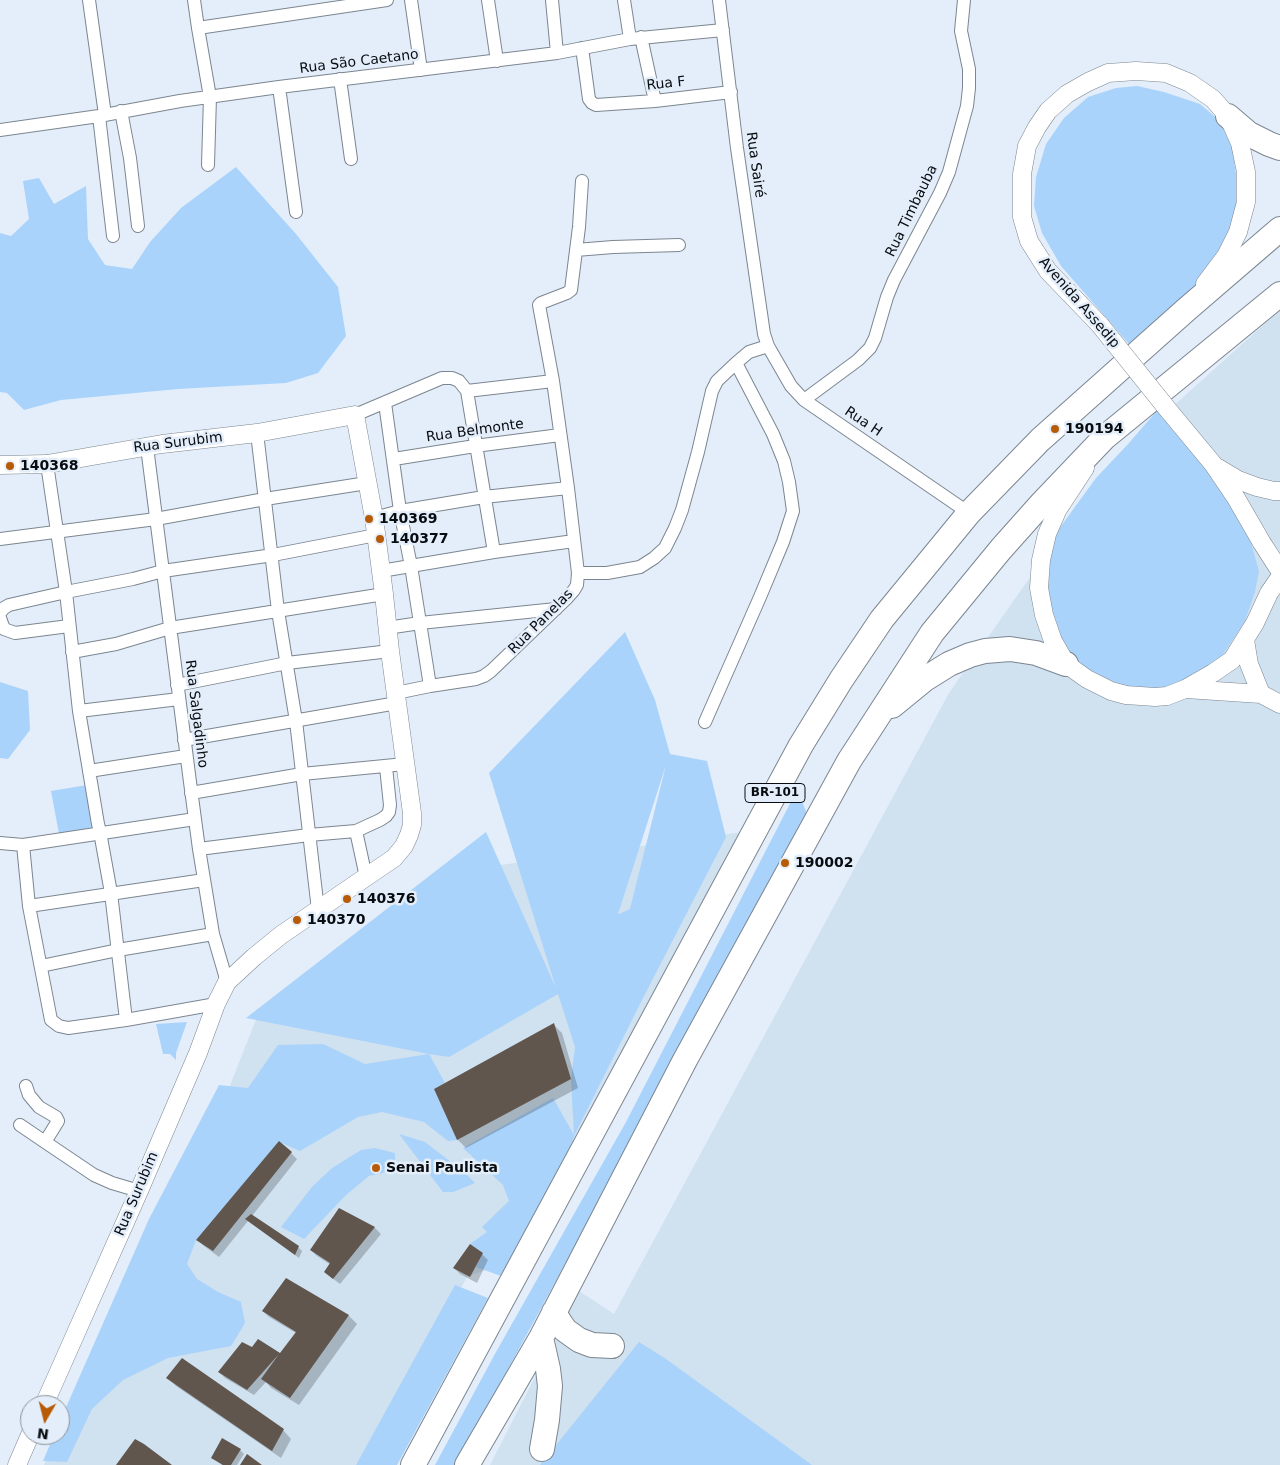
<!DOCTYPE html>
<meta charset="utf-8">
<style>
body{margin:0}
#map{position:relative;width:1280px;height:1465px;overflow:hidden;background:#e3eefa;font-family:"DejaVu Sans",sans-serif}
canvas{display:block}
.north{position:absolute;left:20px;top:1395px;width:50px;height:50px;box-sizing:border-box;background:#e3eefa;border:1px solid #8b949c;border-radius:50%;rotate:188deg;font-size:14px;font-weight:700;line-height:20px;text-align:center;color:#080c10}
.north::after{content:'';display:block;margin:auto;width:18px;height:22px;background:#b85b06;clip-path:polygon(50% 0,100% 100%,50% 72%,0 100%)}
</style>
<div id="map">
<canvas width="1280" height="1465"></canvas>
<div class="north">N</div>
</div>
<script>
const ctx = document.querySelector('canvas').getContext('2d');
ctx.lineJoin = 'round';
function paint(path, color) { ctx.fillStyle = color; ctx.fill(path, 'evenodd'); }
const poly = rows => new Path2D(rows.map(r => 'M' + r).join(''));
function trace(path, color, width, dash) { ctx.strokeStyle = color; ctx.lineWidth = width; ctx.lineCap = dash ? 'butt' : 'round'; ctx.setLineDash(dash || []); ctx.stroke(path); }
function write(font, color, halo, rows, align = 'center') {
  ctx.font = font + ' "DejaVu Sans",sans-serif'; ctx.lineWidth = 5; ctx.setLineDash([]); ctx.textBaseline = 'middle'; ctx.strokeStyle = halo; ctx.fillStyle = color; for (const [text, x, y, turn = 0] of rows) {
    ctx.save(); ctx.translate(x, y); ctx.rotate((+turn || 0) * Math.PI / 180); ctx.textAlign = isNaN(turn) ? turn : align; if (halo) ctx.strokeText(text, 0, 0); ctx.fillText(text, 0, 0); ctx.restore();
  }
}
paint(poly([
 [1280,310,1280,1465,490,1465,579,1291,614,1314,949,693,1110,463],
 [743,832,510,1272,501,1262,496,1266,467,1277,363,1465,44,1465,57,1435,60,1435,210,1136,261,1007,464,870]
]), '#d0e1f0');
paint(poly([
 [1137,86,1164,92,1200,104,1220,121,1231,140,1236,174,1236,205,1234,230,1197,284,1175,307,1129,344,1061,266,1042,233,1034,206,1036,177,1046,144,1064,118,1088,97,1116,88],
 [236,167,296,234,338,287,346,336,318,373,286,383,178,389,61,400,24,410,7,393,0,392,0,233,11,236,29,219,23,181,39,178,54,204,86,186,88,239,105,265,132,269,150,242,181,208],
 [1160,407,1208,471,1248,532,1259,571,1255,592,1245,621,1222,656,1166,692,1111,690,1072,663,1060,640,1047,603,1044,564,1053,537,1096,478,1129,443],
 [625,632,655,700,670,754,707,761,726,837,642,1000,574,1136,569,1153,501,1276,476,1267,483,1253,470,1244,487,1232,482,1227,509,1201,503,1185,463,1148,553,1098,574,1135,571,1079,575,1047,558,994,449,1057,429,1054,445,1083,434,1089,457,1140,448,1141,424,1122,382,1112,358,1117,300,1151,279,1142,196,1240,187,1264,197,1279,218,1292,241,1302,245,1323,231,1346,168,1358,123,1380,92,1409,67,1462,43,1461,54,1435,60,1435,60,1421,149,1219,219,1085,248,1088,278,1045,323,1044,365,1064,429,1054,246,1018,486,832,556,988,489,773],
 [666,765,630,909,619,914,618,914],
 [0,682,28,691,30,730,8,759,0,758],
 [87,785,95,827,59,834,51,791],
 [797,790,808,816,456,1465,435,1465,496,1352,626,1122],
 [187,1022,176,1053,176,1060,170,1054,163,1054,156,1024],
 [399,1134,425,1142,464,1172,475,1183,453,1192,443,1192],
 [375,1148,395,1153,395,1170,369,1176,346,1195,304,1239,281,1227,312,1187,332,1168,361,1150],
 [455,1285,488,1298,397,1465,356,1465],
 [639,1342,666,1359,812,1465,540,1465]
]), '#aad3fb');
paint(poly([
 [554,1025,562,1033,578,1088,466,1148,458,1140,436,1089],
 [291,1153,297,1159,252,1216,298,1247,302,1251,299,1258,248,1221,219,1257,204,1246,198,1240],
 [340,1209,375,1228,381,1234,340,1284,332,1278,331,1265,317,1256,311,1250],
 [482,1254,488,1260,477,1283,460,1274,454,1268],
 [287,1280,349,1316,357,1324,299,1405,271,1388,266,1382,254,1395,225,1378,219,1372,253,1349,258,1341,281,1355,296,1333,269,1317,263,1311],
 [168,1378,283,1430,291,1439,281,1458,176,1386],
 [240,1450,244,1454,237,1465,222,1465,212,1457]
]), '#0003');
paint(poly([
 [554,1023,571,1079,457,1140,434,1089],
 [279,1141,292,1152,213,1251,196,1240],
 [339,1208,375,1227,333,1279,324,1272,330,1263,310,1250],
 [251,1214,299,1246,295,1255,245,1219],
 [470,1244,483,1253,470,1277,453,1268],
 [286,1278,349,1315,290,1398,261,1379,279,1354,247,1390,218,1372,242,1342,252,1347,258,1339,280,1353,296,1332,262,1311],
 [182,1358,284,1429,272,1451,166,1378],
 [222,1438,241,1449,231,1465,223,1465,211,1458],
 [135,1439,144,1444,172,1465,116,1465],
 [247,1454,262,1465,240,1465]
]), '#61564e');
const street = poly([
 [89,0,105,115],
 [194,0,198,28,210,97,208,165],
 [411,0,421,70],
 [488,0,497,61],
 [552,0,557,53],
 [624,0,630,39],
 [719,0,737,148,764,334,768,346,791,386,804,400,969,513],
 [198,28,387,0],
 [641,37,655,101],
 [582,48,589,99,592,103,596,105,655,101,731,92],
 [340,79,351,159],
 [279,87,296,212],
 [121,111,130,158,138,226],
 [99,116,113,236],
 [0,130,99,116,180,101,279,87,557,53,630,39,723,30],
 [576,250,613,247,679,245],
 [467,391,494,552],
 [804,400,858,360,870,348,875,338,887,297,894,280,940,193,949,172,967,106,969,88,969,69,961,31,964,0],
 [385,403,400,511,411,566,430,686],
 [355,415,442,378,452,378,459,381,467,391,553,381],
 [257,433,278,611,296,721,318,910],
 [147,447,190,782,199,849,213,934,227,982],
 [394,459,475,446,560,435],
 [47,464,66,592,79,711,98,824,100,832,111,893,126,1020],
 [374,518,400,511,484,497,568,488],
 [0,539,156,519,265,499,367,483],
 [381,571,494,552,574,541],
 [578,573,607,573,640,567,654,558,665,548,675,528,682,510,698,452,712,391,717,381,736,363],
 [0,613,4,608,9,605,66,592,133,579,163,571,273,555,376,535],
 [0,618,4,629,15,633,69,626],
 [387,628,420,623,556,609],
 [72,652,116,644,170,628,384,594],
 [177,685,287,663,390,651],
 [396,693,430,686,476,679,484,676,491,671,566,599,574,590,577,585,578,573,568,488,553,381,539,305,541,303,567,293,571,290,579,227,582,181],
 [79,711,179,699],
 [705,722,760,597,783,542,793,511,789,482,784,461,773,434,736,363,749,352,768,346],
 [184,740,397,703],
 [89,771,186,756],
 [191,793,302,774,405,764],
 [195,819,23,845,29,906,51,1020,59,1026,68,1028,126,1020,216,1004],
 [356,831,380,820,386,816,389,812,390,805,386,767],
 [0,843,23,845],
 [199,849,309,835,356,831,366,877],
 [29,906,204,880],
 [41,966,118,950,213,934],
 [26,1086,29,1095,39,1107,56,1117,58,1121,45,1142,94,1175,112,1183,139,1191],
 [20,1125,45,1142]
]);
const secondary = poly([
 [1100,325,1048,271,1029,241,1022,217,1022,174,1027,146,1037,127,1048,111,1067,94,1088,82,1108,73,1136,71,1166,73,1190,83,1213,99,1228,116,1240,143,1246,172,1246,202,1238,232,1226,256,1205,284],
 [1169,411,1213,464,1236,498,1262,543,1280,571],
 [0,465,47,464,162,444,257,433,355,415,374,518,384,594,390,651,412,813,412,825,409,835,404,846,394,858,281,935,254,957,227,982,216,1004,198,1053,139,1191,44,1405],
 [1085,468,1058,509,1047,534,1041,560,1039,588,1044,615,1053,641,1066,664,1087,679,1111,691,1126,695,1155,697,1167,696,1185,689,1213,673,1232,660,1255,623,1269,593,1280,577],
 [1218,468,1238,480,1257,487,1274,491,1280,491],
 [1245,640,1249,664,1261,694],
 [1186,689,1261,694,1280,704],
 [17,1465,30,1435]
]);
const highway = poly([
 [1228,116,1249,134,1269,144,1280,148],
 [892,706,925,679,949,664,970,655,985,651,1010,649,1036,653,1066,664],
 [554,1312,559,1321,565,1330,579,1340,592,1345,612,1346],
 [541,1338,548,1369,550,1386,547,1420,542,1449],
 [413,1465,801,745,841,680,882,619,969,513,1040,440,1187,309,1280,229],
 [467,1465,541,1338,685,1060,849,761,932,633,1001,549,1042,503,1104,438,1280,294]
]);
trace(street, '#7c8690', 14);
trace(secondary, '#7c8690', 19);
trace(highway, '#7c8690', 26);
trace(street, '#fff', 12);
trace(secondary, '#fff', 18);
trace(highway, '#fff', 24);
const secondaryBridge = poly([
 [1100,325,1169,411]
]);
trace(secondaryBridge, '#7c8690', 19, []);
trace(secondaryBridge, '#fff', 18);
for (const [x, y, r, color] of [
 [1055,429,5,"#b85b06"],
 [10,466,5,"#b85b06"],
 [369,519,5,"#b85b06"],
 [380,539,5,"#b85b06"],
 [785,863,5,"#b85b06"],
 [347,899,5,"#b85b06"],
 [297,920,5,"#b85b06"],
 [376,1168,5,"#b85b06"]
]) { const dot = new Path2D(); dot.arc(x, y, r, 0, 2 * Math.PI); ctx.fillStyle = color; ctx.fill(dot); trace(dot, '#e3eefa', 2); }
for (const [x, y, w] of [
 [775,793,60]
]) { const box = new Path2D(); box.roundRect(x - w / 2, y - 9.5, w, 19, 4); ctx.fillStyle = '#e3eefa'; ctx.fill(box); trace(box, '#080c10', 1); }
write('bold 12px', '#080c10', null, [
 ["BR-101",775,793]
]);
write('14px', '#080c10', '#e3eefa', [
 ["Rua São Caetano",359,62,-7],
 ["Rua F",666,84,-6],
 ["Rua Sairé",755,165,82],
 ["Rua Timbauba",912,211,-64],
 ["Avenida Assedip",1079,303,49],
 ["Rua H",863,422,34],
 ["Rua Belmonte",475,431,-8],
 ["Rua Surubim",178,443,-7],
 ["Rua Panelas",541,622,-45],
 ["Rua Salgadinho",196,714,83],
 ["Rua Surubim",137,1194,-67]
]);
write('bold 14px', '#080c10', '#e3eefa', [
 ["190194",1065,429],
 ["140368",20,466],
 ["140369",379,519],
 ["140377",390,539],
 ["190002",795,863],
 ["140376",357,899],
 ["140370",307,920],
 ["Senai Paulista",386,1168]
], 'left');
</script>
